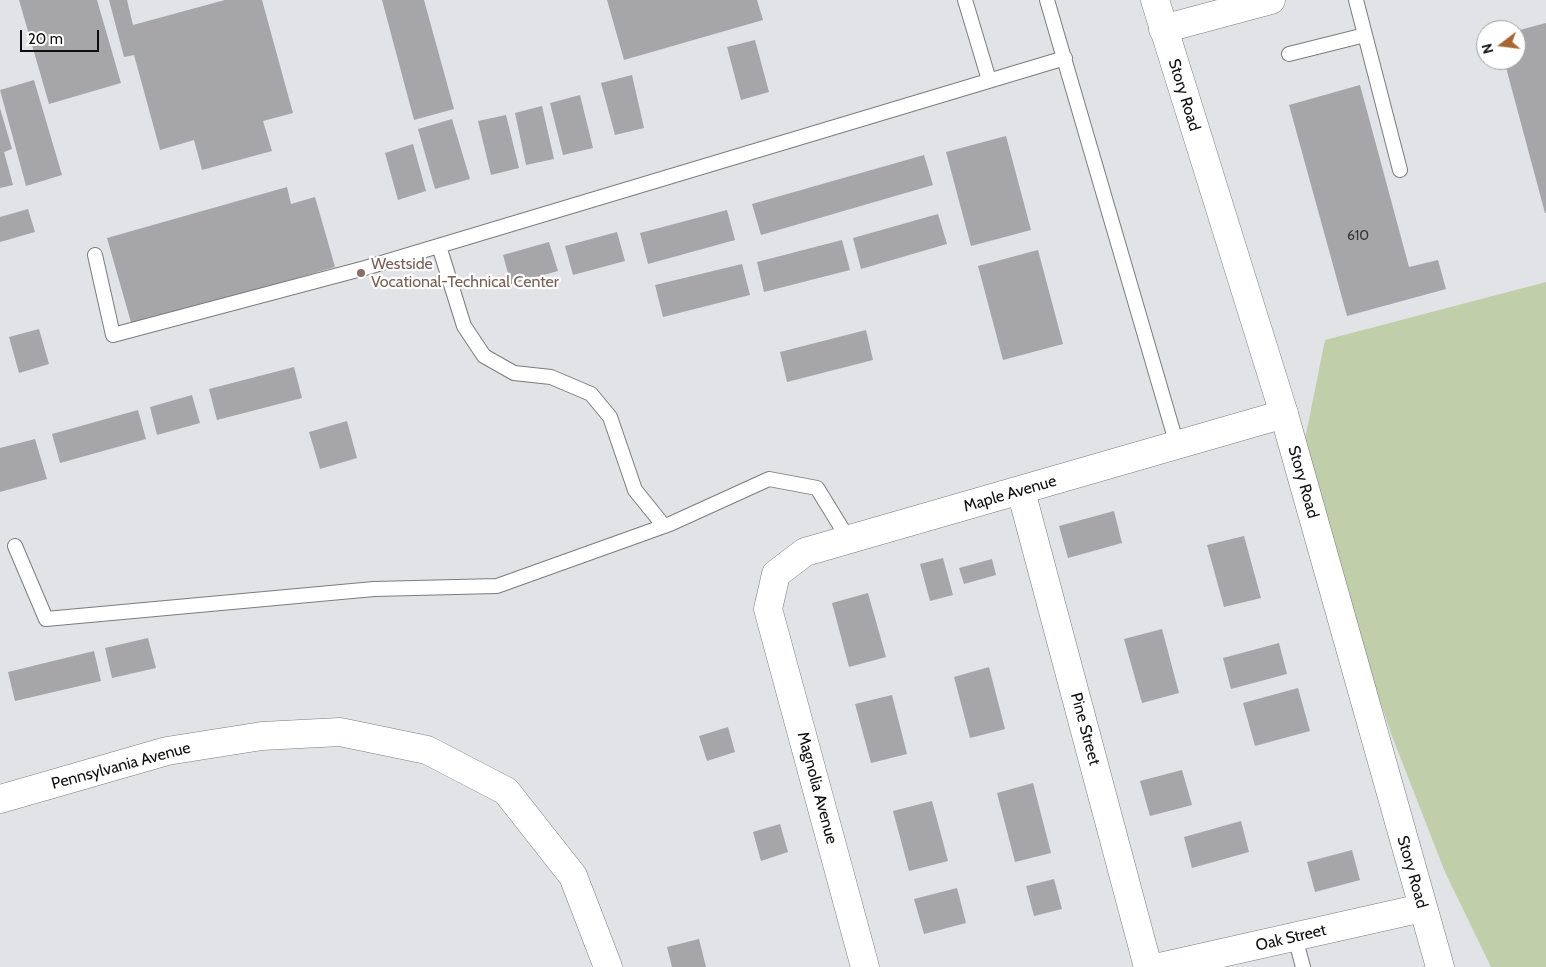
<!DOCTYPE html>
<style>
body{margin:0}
#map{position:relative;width:1546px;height:967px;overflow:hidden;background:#e2e3e6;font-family:Cabin,sans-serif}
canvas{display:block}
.north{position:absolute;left:1476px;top:20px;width:50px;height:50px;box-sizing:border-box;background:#fff;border:1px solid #9f9f9f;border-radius:50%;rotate:255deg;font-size:14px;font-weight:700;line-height:20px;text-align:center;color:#0e0e0f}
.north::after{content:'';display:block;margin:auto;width:18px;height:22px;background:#a86732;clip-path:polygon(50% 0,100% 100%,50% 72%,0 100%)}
.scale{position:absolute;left:20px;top:30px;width:79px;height:22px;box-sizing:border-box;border:2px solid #0e0e0f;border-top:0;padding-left:6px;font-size:15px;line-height:18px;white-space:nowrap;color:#0e0e0f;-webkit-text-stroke:4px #fff;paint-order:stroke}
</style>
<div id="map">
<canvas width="1546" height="967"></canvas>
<div class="north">N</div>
<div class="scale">20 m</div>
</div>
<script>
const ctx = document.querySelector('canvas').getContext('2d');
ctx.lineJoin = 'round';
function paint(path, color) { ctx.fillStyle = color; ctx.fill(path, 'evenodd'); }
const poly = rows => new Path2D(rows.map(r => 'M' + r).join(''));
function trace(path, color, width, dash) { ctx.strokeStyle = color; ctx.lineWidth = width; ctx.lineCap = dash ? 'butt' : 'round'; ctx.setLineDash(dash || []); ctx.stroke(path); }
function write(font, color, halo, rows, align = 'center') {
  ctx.font = font + ' Cabin,sans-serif'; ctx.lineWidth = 4.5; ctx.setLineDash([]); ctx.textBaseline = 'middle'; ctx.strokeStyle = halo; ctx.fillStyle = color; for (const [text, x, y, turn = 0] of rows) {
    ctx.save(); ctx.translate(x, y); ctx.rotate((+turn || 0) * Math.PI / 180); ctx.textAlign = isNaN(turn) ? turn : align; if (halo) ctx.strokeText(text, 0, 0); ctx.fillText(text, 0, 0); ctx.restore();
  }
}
paint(poly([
 [1546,282,1546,967,1491,967,1445,872,1392,736,1335,571,1301,459,1325,340]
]), '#c0cea9');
paint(poly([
 [19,0,97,0,121,83,49,104],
 [109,0,127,0,133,25,225,0,262,0,293,113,263,121,272,151,202,170,194,140,160,150,134,55,124,57],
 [382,0,424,0,454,109,414,120],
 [607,0,757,0,763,20,624,60],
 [1546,23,1546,213,1545,213,1504,60,1516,60,1516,31],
 [755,40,769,92,741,100,727,47],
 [632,75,644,128,615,135,601,83],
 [34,80,62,175,26,186,0,90],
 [1360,85,1409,267,1438,260,1446,289,1347,316,1289,105],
 [580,95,593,148,563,155,550,103],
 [542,106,554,159,526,165,515,113],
 [0,108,12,149,4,152,13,185,0,188],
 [506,115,519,168,491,175,478,121],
 [452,119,470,179,435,189,418,129],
 [1006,136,1031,230,971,246,946,152],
 [413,144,426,191,398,200,385,153],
 [924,155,933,185,761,235,752,204],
 [287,187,291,204,315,197,335,267,132,326,107,238],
 [28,209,35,232,0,242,0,217],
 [727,210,735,240,648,264,640,233],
 [938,214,947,244,861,269,853,238],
 [617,232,625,261,573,275,565,246],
 [842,240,850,270,764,292,757,262],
 [549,242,558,271,511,284,503,255],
 [1038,250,1063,344,1003,360,978,266],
 [742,264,750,295,663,317,655,285],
 [39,329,49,364,19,373,9,337],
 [866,330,873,360,787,382,780,352],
 [294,367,302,398,217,420,209,389],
 [192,395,200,423,157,435,150,407],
 [138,410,146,439,60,463,52,434],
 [347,421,357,458,320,469,309,432],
 [35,439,47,479,0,492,0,448],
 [1114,511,1122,543,1068,558,1059,526],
 [1244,536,1261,598,1224,607,1207,545],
 [943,558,953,595,930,601,920,564],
 [992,559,996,575,964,584,959,568],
 [868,593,886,657,849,667,832,603],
 [1162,629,1179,693,1142,703,1124,639],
 [148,638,156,668,112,678,105,648],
 [1279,643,1287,674,1231,689,1223,658],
 [94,651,101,681,15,701,8,672],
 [989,667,1005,729,970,738,954,677],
 [1298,688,1310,731,1255,746,1243,703],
 [892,695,907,754,871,763,855,704],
 [728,727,735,752,707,761,699,736],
 [1182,770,1192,805,1150,816,1140,781],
 [1033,783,1051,853,1015,862,997,793],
 [932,801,948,861,909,871,893,811],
 [1241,821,1249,852,1192,868,1184,837],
 [780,824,788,852,761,861,753,832],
 [1352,850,1360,880,1315,892,1307,862],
 [1054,879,1062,909,1034,916,1026,886],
 [957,888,966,923,924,934,914,899],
 [699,939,706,967,672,967,667,947]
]), '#a6a5a8');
const lane = poly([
 [965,0,989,80],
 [1047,0,1177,445],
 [1356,0,1400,170],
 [1289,54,1365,35],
 [439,246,464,326,484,356,514,373,551,377,591,394,610,417,635,490,664,526],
 [95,255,113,335,365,268,1065,58],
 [15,546,46,619,374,589,497,586,670,524,769,479,817,488,849,540],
 [1295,937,1303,967]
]);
const street = poly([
 [1163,29,1271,0],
 [1021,491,1148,967],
 [0,799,167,751,262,736,340,732,427,750,506,791,573,876,608,967],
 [865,967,768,609,776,574,805,552,1284,414],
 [1160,967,1422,908]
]);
const secondary = poly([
 [1155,0,1284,414,1440,967]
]);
trace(lane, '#7b7c7f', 16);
trace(street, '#7b7c7f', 29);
trace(secondary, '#7b7c7f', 29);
trace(lane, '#fff', 14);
trace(street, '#fff', 28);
trace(secondary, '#fff', 28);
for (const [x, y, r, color] of [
 [361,273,5,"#8d6e63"]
]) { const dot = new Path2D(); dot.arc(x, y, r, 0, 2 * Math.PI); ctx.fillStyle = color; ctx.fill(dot); trace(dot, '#fff', 2); }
write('14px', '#343435', null, [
 ["610",1358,236]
]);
write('16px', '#0e0e0f', '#fff', [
 ["Story Road",1184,95,73],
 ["Story Road",1303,482,74],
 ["Maple Avenue",1010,494,-16],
 ["Pine Street",1085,729,75],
 ["Pennsylvania Avenue",121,766,-15],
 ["Magnolia Avenue",817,788,75],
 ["Story Road",1412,872,74],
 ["Oak Street",1291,938,-13]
]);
write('16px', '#785e54', '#fff', [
 ["Westside",371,264],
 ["Vocational-Technical Center",371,282]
], 'left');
</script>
